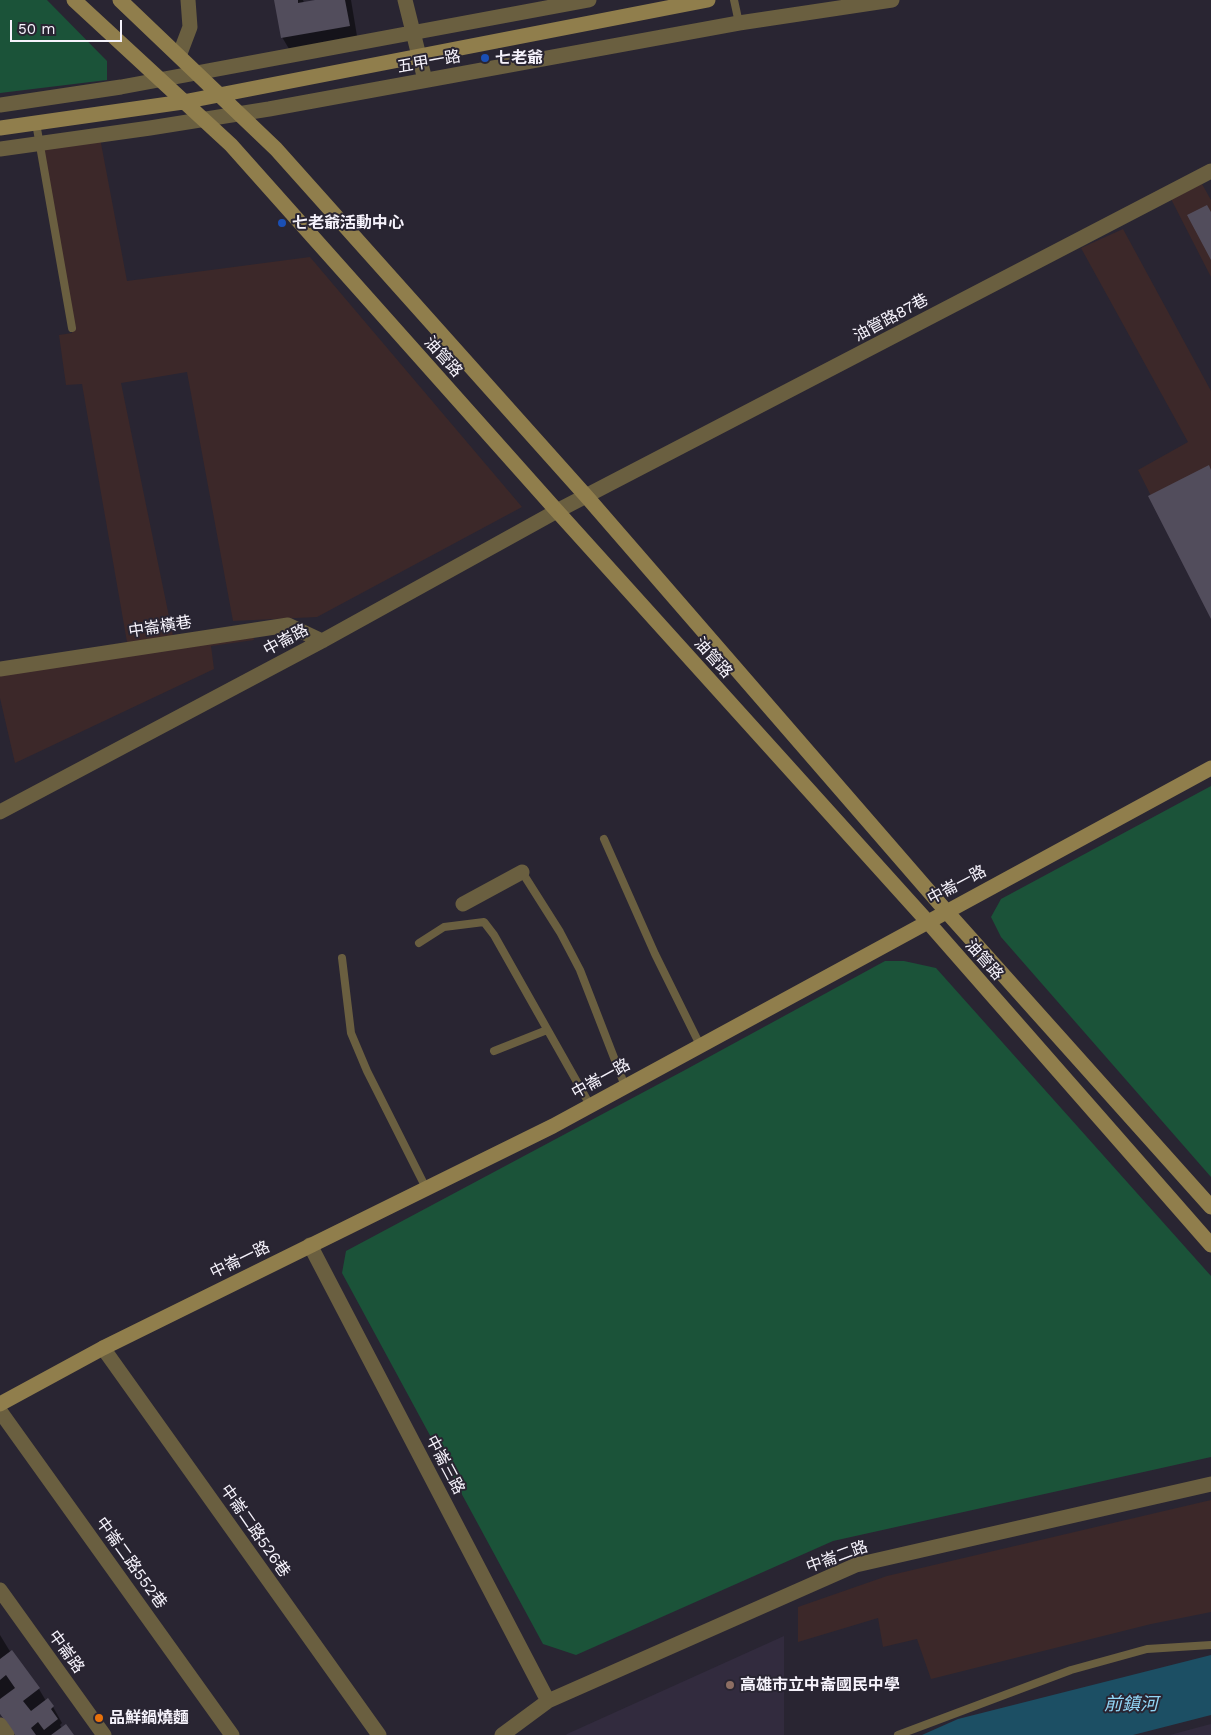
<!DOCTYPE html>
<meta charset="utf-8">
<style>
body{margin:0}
#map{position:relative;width:1211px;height:1735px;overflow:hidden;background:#292532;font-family:"Work Sans",sans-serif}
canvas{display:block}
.scale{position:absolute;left:10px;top:20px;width:112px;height:22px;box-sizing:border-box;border:2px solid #f6f3fc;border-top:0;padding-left:6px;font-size:15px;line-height:18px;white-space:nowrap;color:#f6f3fc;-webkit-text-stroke:4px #292532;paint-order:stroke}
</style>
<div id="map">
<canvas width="1211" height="1735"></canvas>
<div class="scale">50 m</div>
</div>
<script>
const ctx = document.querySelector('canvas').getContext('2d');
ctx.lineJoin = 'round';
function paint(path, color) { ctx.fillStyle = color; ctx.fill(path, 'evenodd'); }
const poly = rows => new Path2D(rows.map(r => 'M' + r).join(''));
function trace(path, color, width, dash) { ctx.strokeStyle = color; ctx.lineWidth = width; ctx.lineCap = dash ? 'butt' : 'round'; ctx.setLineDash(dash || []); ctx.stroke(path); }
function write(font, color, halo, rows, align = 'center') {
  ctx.font = font + ' "Work Sans","Noto Sans TC",sans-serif'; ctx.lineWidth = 4; ctx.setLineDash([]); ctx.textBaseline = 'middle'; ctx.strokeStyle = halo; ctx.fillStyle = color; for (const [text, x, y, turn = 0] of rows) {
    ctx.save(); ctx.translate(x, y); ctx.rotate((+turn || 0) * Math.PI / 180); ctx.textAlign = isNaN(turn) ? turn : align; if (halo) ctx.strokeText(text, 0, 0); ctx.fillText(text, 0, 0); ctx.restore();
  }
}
paint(poly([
 [784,1636,784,1735,566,1735,567,1734],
 [1211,1724,1211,1735,1170,1735,1207,1725]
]), '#322b3e');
paint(poly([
 [100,138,127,281,310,257,522,507,317,617,233,621,187,372,121,383,173,636,252,624,254,640,211,646,214,669,15,763,0,698,0,668,127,642,82,384,66,385,59,335,72,333,37,149],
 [1202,184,1211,200,1211,277,1171,199],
 [1123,229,1211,391,1211,615,1138,470,1188,442,1081,248],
 [1211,1500,1211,1612,1151,1624,931,1679,917,1639,883,1647,878,1618,798,1642,798,1607,887,1576]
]), '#3c2829');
paint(poly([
 [0,0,47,0,107,61,107,80,0,93],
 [1211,786,1211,1177,1001,937,991,917,1001,899],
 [885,961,904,961,936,968,1211,1276,1211,1457,833,1541,576,1655,543,1644,342,1273,346,1251,685,1070]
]), '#1b5339');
paint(poly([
 [1211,1655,1211,1715,1133,1735,922,1735,958,1719]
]), '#1c4f64');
paint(poly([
 [275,0,303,0,304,3,322,0,351,0,358,42,292,54,282,37],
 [0,1635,11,1653,12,1652,39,1689,46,1701,53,1707,62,1723,60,1725,62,1728,73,1735,14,1735,0,1714]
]), '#0007');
paint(poly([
 [274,0,298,0,298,3,315,0,345,0,350,26,281,38],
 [1207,205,1211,212,1211,260,1187,215],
 [1209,465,1211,470,1211,619,1148,496],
 [12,1650,40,1688,23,1701,31,1711,48,1698,54,1706,51,1709,58,1719,44,1730,38,1722,31,1728,36,1735,15,1735,0,1714,0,1699,15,1688,6,1675,0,1680,0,1659],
 [66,1724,74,1735,51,1735]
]), '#524d5c');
trace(poly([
 [734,0,739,23],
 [36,123,72,328],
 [604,839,655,954,700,1045],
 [522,872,560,932,580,970,625,1086],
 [419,943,444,927,484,922,494,935,590,1105],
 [342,958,351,1033,367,1071,426,1188],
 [494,1051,547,1030],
 [898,1735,1071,1670,1147,1649,1211,1645]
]), '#6a5f40', 8);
trace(poly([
 [405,0,425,80],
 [179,56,190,27,188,0],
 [0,105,121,87,589,0],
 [0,149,150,128,269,109,739,23,892,0],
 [0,669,288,625,322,641],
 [0,812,322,641,557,511,1211,171],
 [463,904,522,872],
 [310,1245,548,1701],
 [103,1348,379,1735],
 [0,1411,232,1735],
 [0,1590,104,1735],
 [0,1725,7,1735],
 [502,1735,548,1701,856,1565,1211,1484]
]), '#6a5f40', 15);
trace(poly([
 [74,0,231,145,557,511,927,921,1211,1245],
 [120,0,276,149,587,497,946,911,1211,1207],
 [0,128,183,102,708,0],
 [0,1404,103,1348,553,1126,1211,768]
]), '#907e4c', 15);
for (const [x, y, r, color] of [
 [485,58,5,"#1a4fb4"],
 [282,223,5,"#1a4fb4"],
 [730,1685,5,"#8d6e63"],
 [99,1718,5,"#e8710a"]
]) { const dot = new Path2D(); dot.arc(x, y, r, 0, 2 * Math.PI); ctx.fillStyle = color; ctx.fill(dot); trace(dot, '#292532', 2); }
write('bold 16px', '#f6f3fc', '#292532', [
 ["七老爺",495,58],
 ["七老爺活動中心",292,223],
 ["高雄市立中崙國民中學",740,1685],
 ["品鮮鍋燒麵",109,1718]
], 'left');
write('16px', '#f6f3fc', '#292532', [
 ["五甲一路",429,62,-10],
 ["油管路87巷",891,318,-28],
 ["油管路",443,357,48],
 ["中崙橫巷",160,627,-9],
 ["中崙路",286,640,-28],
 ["油管路",713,658,48],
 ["中崙一路",957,885,-28],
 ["油管路",984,960,49],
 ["中崙一路",601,1079,-29],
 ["中崙一路",240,1260,-26],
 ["中崙三路",445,1465,62],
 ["中崙二路526巷",255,1531,55],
 ["中崙二路",837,1557,-20],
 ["中崙二路552巷",131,1563,54],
 ["中崙路",66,1652,54]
]);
write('italic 18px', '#93d7f7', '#292532', [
 ["前鎮河",1131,1705]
]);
</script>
